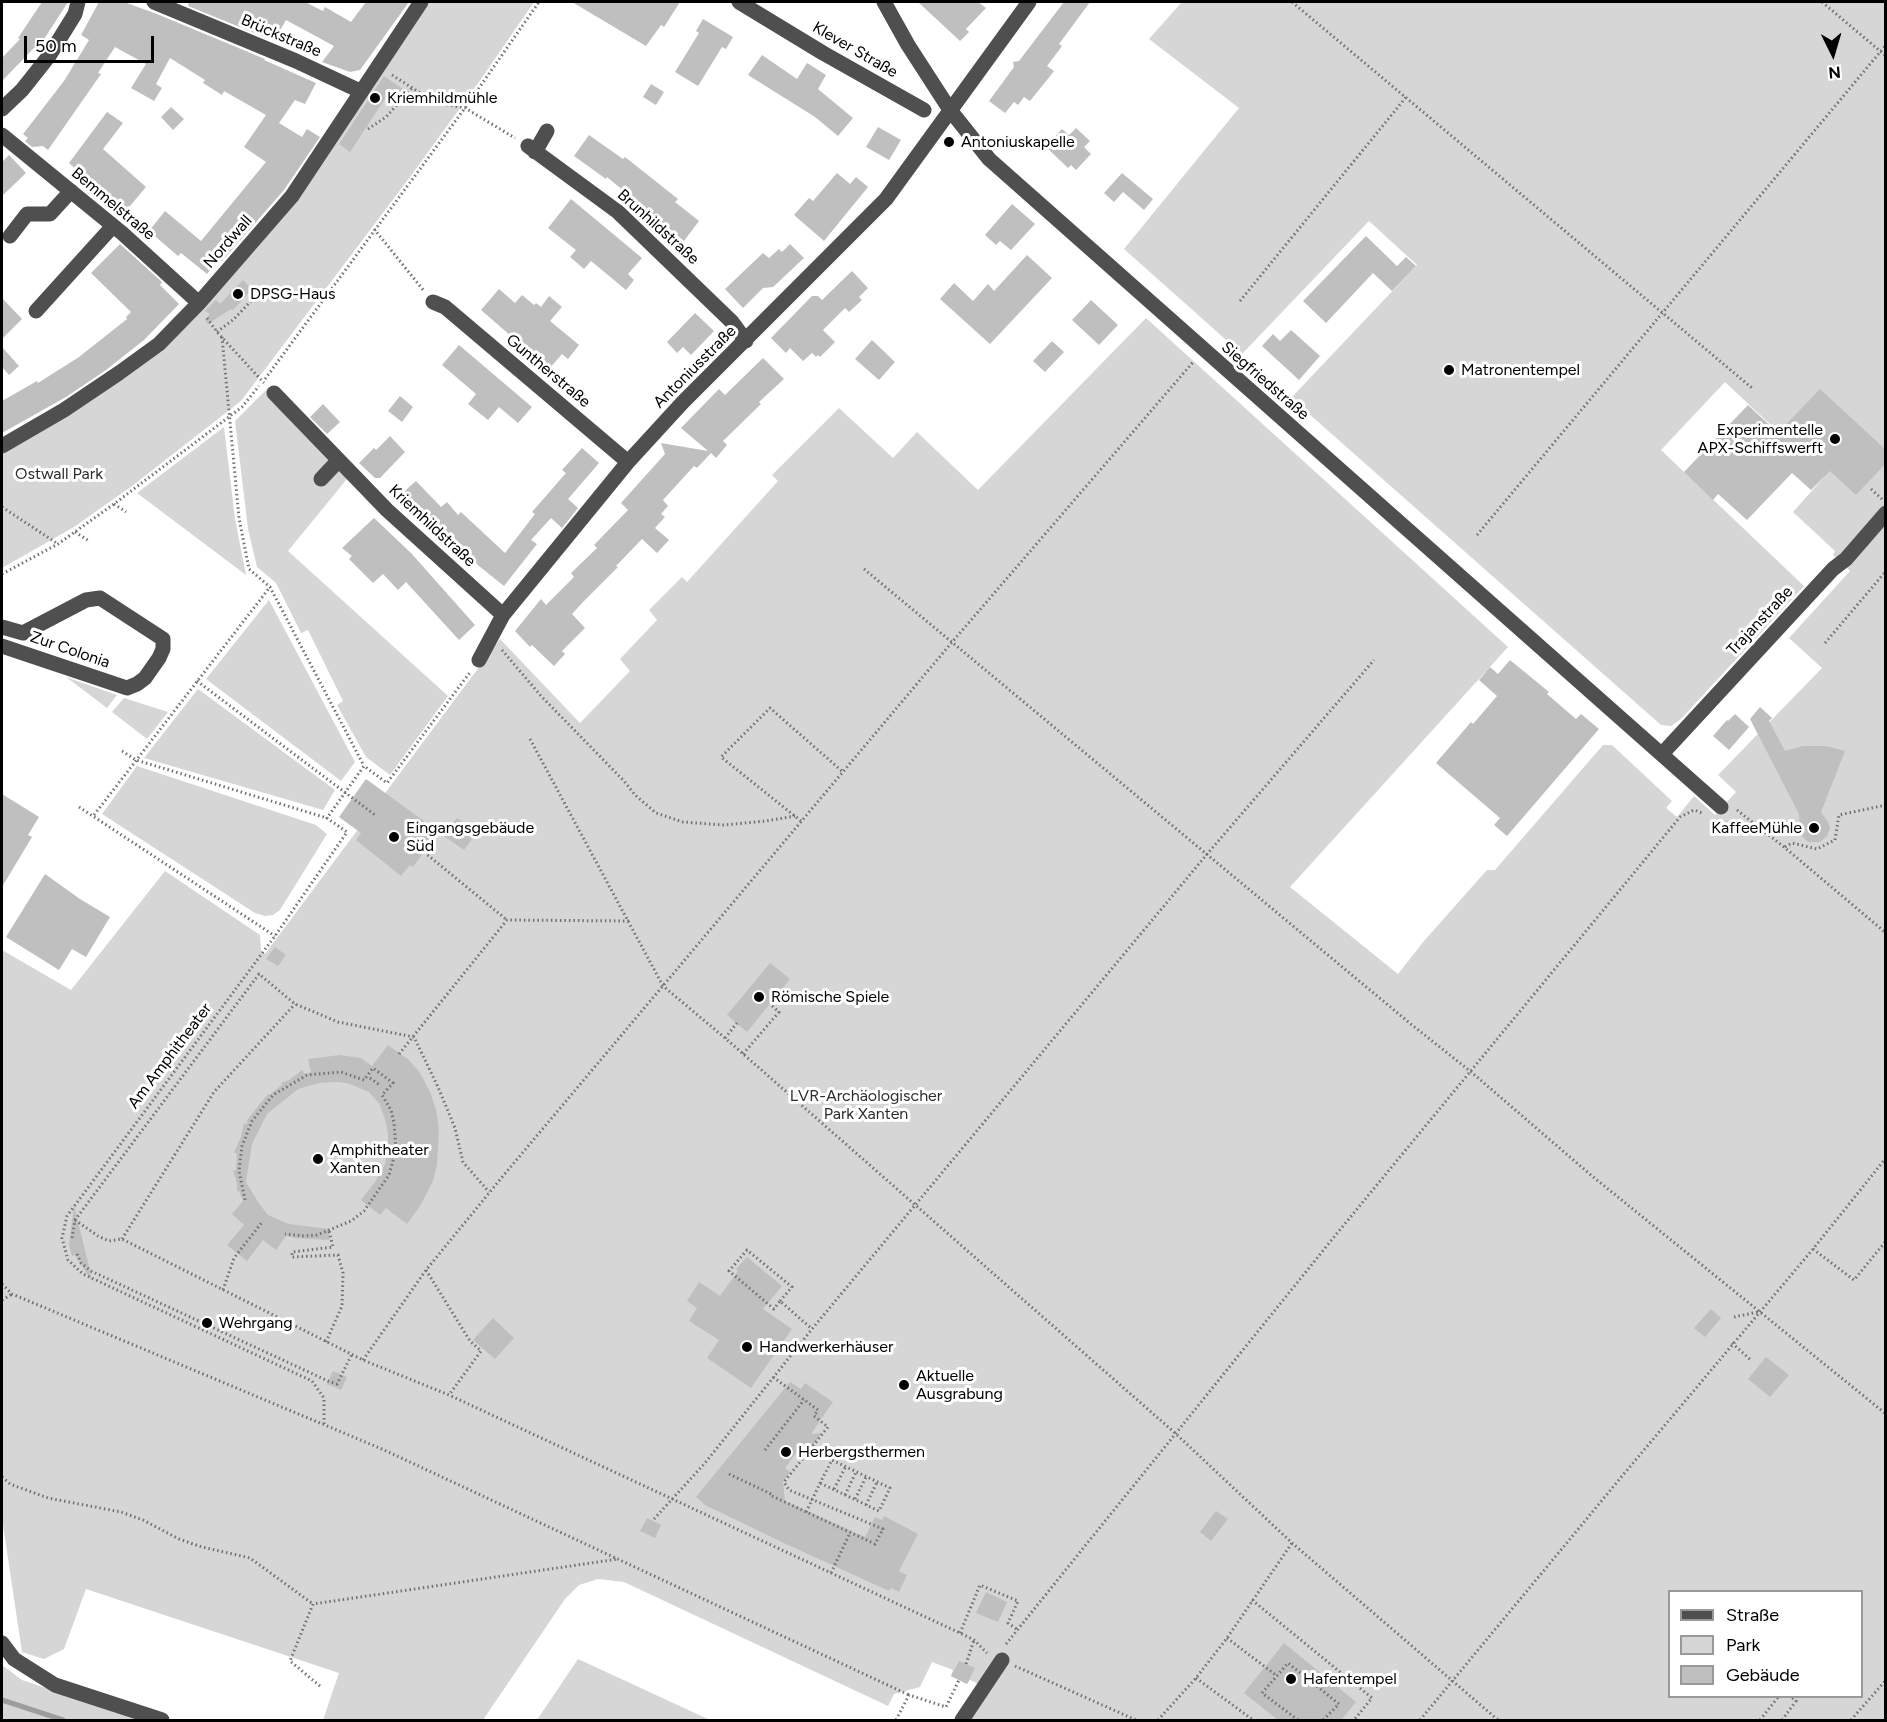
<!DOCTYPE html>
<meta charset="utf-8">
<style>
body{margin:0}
#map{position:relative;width:1887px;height:1722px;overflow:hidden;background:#fff;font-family:Figtree,sans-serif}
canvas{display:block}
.frame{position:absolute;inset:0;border:3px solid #000;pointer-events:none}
.legend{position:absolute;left:1668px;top:1590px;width:195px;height:108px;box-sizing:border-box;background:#fff;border:2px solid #999;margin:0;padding:8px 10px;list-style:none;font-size:18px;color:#000}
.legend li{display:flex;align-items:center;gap:12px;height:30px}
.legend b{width:30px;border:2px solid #999}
.north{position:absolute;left:1803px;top:24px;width:60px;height:60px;-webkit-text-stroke:4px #fff;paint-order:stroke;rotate:175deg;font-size:16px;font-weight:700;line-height:24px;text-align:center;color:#000}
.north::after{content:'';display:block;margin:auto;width:21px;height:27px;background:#000;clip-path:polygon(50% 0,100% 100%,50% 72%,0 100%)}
.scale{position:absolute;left:24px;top:36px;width:130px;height:27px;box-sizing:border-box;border:3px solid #000;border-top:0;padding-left:8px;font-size:18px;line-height:21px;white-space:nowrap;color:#000;-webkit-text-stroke:4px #fff;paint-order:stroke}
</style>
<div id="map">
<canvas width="1887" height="1722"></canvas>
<div class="frame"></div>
<ul class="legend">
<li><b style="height:8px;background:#4f4f4f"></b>Straße</li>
<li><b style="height:16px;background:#d6d6d6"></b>Park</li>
<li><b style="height:16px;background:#bfbfbf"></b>Gebäude</li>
</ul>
<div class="north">N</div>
<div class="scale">50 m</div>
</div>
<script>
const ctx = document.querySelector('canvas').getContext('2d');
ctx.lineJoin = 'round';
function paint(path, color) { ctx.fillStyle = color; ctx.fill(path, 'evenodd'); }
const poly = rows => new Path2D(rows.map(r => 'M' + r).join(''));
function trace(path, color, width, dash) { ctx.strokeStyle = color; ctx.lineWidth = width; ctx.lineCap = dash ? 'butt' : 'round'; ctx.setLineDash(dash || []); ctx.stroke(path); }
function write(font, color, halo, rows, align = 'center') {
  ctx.font = font + ' Figtree,sans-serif'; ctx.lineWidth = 6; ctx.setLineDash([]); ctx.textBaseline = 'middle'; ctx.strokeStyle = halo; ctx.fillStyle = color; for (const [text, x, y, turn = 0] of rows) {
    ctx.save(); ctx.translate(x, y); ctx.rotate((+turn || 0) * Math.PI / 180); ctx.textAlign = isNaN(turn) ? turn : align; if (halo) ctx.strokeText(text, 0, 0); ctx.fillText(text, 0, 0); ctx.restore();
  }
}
paint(poly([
 [421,2,534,2,479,82,407,181,241,401,132,486,74,527,2,568,2,446,159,344,292,196],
 [1182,2,1885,2,1885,1720,971,1720,989,1689,970,1680,967,1684,951,1676,953,1670,932,1662,920,1687,894,1694,888,1706,624,1582,598,1579,579,1585,565,1599,483,1720,323,1720,339,1673,86,1589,64,1649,44,1659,22,1652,2,1518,2,950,71,990,165,871,260,935,261,951,265,954,500,639,580,723,630,671,620,659,657,620,649,610,682,577,687,582,778,481,772,475,839,408,893,458,917,432,978,490,1146,318,1508,647,1290,887,1398,974,1424,941,1487,870,1495,870,1603,745,1612,745,1672,801,1666,808,1677,817,1694,796,1715,815,1736,792,1718,775,1822,668,1789,638,1850,571,1833,555,1835,551,1793,512,1825,476,1725,382,1661,450,1804,586,1680,720,1671,726,1661,725,1291,398,1417,265,1369,221,1242,354,1124,249,1239,108,1149,39],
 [1670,1592,1862,1592,1862,1696,1670,1696],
 [268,388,351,474,288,551,448,696,390,775,366,757,337,705,343,701,308,630,301,633,276,583,257,567,248,529,235,421],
 [224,427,235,519,246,575,137,493],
 [269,600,355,762,341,781,206,679],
 [66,677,117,695,107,708],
 [198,689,335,790,323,810,144,758],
 [124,698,168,712,147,739,112,712],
 [137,766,316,825,327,834,280,910,273,915,265,916,255,913,102,814],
 [578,1659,710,1720,537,1720],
 [2,1665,22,1680,141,1720,2,1720]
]), '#d6d6d6');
trace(poly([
 [2,1700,63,1720]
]), '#9d9d9d', 5);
paint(poly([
 [42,2,68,2,37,50,34,48,2,81,2,58,20,39,18,38],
 [99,2,124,2,157,14,265,59,264,60,316,83,305,104,295,100,279,123,302,137,307,129,320,137,284,190,222,261,219,259,207,274,181,253,178,256,149,231,165,211,201,241,266,162,244,147,266,115,224,91,222,95,203,83,205,80,170,58,156,84,162,88,154,101,131,88,146,64,115,47,98,73,101,74,48,150,43,146,32,147,25,141,28,138,23,134,64,81,89,40,81,35],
 [189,2,305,2,323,11,325,7,351,22,366,2,409,2,360,70,350,72,322,62,334,46,286,20,274,41,188,6],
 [572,2,680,2,664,27,661,25,646,46],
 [918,2,978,2,986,8,966,29,969,32,960,41],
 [1064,2,1090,2,1059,44,1062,46,1047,66,1054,71,1047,80,1030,101,1024,97,1018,105,1014,102,1005,113,989,101,1014,67,1013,62,1019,61],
 [703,19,733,37,726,49,722,47,698,86,675,72,699,33,696,31],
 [762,55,797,79,807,63,826,75,818,89,853,118,838,136,815,117,748,75],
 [384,76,409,93,390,91,350,152,339,144],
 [651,84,664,92,656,105,643,97],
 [171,107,184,119,173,130,161,117],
 [107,112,123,123,103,149,146,187,125,212,69,163],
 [878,127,901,140,889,160,866,147],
 [1076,128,1090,141,1084,147,1091,154,1076,170,1071,165,1068,168,1046,147,1062,129,1069,135],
 [589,135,623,159,625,157,678,199,675,202,699,221,684,241,607,177,606,179,574,156],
 [9,155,26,173,2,196,2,162],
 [837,173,850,184,856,177,868,187,824,241,794,215,809,198,813,201],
 [1122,173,1153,199,1144,210,1123,192,1114,202,1104,193],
 [571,199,642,258,628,274,634,280,626,290,591,261,584,269,570,257,576,250,548,228],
 [1012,204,1035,224,1011,250,1000,241,996,245,985,235],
 [1366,236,1397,266,1406,257,1416,266,1392,291,1373,273,1326,323,1303,301],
 [120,244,162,282,160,285,179,304,144,340,106,370,66,397,2,433,2,401,37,381,38,383,79,357,127,319,126,317,131,312,91,273],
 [790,244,804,258,773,287,763,288,743,308,725,289,763,253,769,258,779,249,782,252],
 [1027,255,1052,278,990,344,940,299,954,283,973,301,988,284,994,291],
 [852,271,868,288,859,297,862,300,849,312,845,308,823,330,835,342,820,357,818,355,816,357,812,353,803,361,790,348,786,353,771,338,812,296,818,296,822,300],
 [243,280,252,289,233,310,231,309,208,324,205,320,210,314,205,311,216,300,220,304],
 [499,289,515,303,522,295,534,305,536,303,541,307,549,296,562,307,550,321,579,345,568,359,562,354,549,369,481,310],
 [2,298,22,319,2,339],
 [1091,300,1118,325,1099,345,1072,320],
 [695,313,714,331,691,355,683,347,677,353,667,342],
 [1291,330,1320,356,1299,380,1262,346,1273,334,1280,341],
 [872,340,895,362,879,380,855,359],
 [1052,341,1064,352,1045,372,1033,361],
 [459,345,532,407,518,423,499,407,488,420,468,404,476,394,442,365],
 [2,347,19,366,9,375,2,367],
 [763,358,784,379,759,402,761,404,723,441,727,445,716,458,711,453,697,468,694,466,663,500,668,506,661,514,665,517,655,528,669,540,657,553,642,539,616,566,618,567,584,601,572,614,585,628,562,651,565,654,554,666,532,645,530,647,515,631,541,599,546,605,574,577,571,573,597,548,594,545,628,510,621,503,665,454,661,443,708,451,681,428,719,389,725,395],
 [1820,389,1886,450,1886,463,1856,495,1830,471,1811,490,1792,473,1747,520,1718,494,1713,500,1684,472,1748,405,1778,433],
 [400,396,413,407,402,422,388,411],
 [323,404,340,422,327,434,310,417],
 [390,436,405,452,380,478,375,478,359,463,374,448,376,450],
 [582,448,599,463,568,499,578,508,562,528,551,518,531,540,537,544,504,586,479,566,425,513,418,519,398,497,416,481,441,507,447,502,458,515,461,512,505,553,535,514,532,512,566,473,562,470],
 [374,518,411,553,475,625,459,640,406,582,398,590,383,574,373,583,349,559,352,556,342,548],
 [1510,660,1549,692,1547,694,1576,719,1581,714,1599,729,1507,836,1494,825,1500,818,1436,763,1471,722,1473,724,1497,696,1479,680,1490,667,1498,674],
 [1760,707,1772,718,1769,721,1785,751,1803,746,1826,746,1845,751,1821,812,1828,822,1830,828,1827,836,1820,842,1808,842,1800,834,1799,814,1750,719],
 [1735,714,1749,727,1729,750,1713,736,1727,720,1728,721],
 [366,779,439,832,413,867,410,865,401,876,356,840,361,833,339,817],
 [2,794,39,817,28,835,32,837,2,887],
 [457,818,477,832,464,850,444,836],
 [45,874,80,899,110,917,86,957,72,949,59,970,6,937],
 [275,947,286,955,278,966,266,959],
 [770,963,790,979,747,1032,727,1015],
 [388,1045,409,1060,420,1073,431,1094,436,1110,439,1129,437,1165,433,1181,420,1206,407,1224,386,1208,380,1215,361,1200,375,1182,385,1164,388,1149,388,1133,385,1119,379,1103,369,1092,347,1083,336,1082,319,1083,298,1089,267,1114,252,1144,246,1182,258,1202,268,1215,289,1224,330,1229,329,1240,295,1238,286,1236,276,1250,263,1240,247,1261,227,1245,244,1225,232,1214,243,1201,239,1191,237,1191,237,1183,233,1171,236,1170,237,1154,234,1152,241,1137,244,1123,247,1124,247,1120,268,1094,269,1095,282,1085,281,1083,289,1080,302,1070,305,1074,311,1072,308,1059,340,1055,361,1058,372,1066],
 [74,1205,92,1279,91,1280,75,1255,72,1256,69,1245],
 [747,1257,782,1286,763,1309,792,1329,751,1388,707,1358,719,1340,689,1321,697,1308,687,1301,699,1282,720,1296,738,1271,736,1269],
 [1711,1309,1721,1318,1705,1337,1694,1328],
 [493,1318,514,1338,495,1359,473,1340],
 [1766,1357,1789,1375,1770,1397,1748,1379],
 [333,1371,347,1377,341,1390,327,1384],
 [790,1382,801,1389,805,1383,833,1402,811,1434,822,1433,811,1448,799,1449,785,1468,790,1472,783,1482,785,1501,865,1537,875,1517,882,1520,884,1516,918,1534,899,1571,907,1575,899,1592,891,1588,889,1591,786,1544,705,1505,696,1497],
 [1216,1511,1228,1519,1211,1541,1200,1532],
 [647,1518,661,1525,655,1538,640,1531],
 [986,1592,1007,1602,998,1622,976,1613],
 [1284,1643,1356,1702,1341,1720,1278,1720,1244,1693],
 [959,1661,975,1668,967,1684,951,1676]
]), '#bfbfbf');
trace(poly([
 [1292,2,1752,388],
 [1822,2,1886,56],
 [392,75,436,103,465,108,515,138],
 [368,129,386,117,412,88],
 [374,229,424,291],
 [1240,301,1407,96],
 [207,318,217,332,264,383],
 [217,332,234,319,253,299],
 [222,337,239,518,249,569,270,587,364,766],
 [265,379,465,108,539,2],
 [1871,489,1882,499],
 [114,504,126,512],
 [2,507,58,544],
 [75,532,89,541],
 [1477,535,1886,45],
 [864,569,1412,1025,1470,1071,1592,1176,1886,1414],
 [2,574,58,544,114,504,242,407,259,386],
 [1825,643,1886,571],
 [502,650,541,696,624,781,635,795,656,813,683,822,724,825,766,821,795,816],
 [197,681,375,815],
 [530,739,663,986,725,1038,1175,1433,1292,1543,1498,1720],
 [122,751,136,760,327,818],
 [79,807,275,936],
 [1737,810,1784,847,1886,933],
 [94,815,270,587],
 [801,821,721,757,770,708,843,772],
 [1711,821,1720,826,1727,822],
 [1785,847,1792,843,1817,849,1835,840,1839,815,1886,805],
 [424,852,507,920],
 [725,1038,737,1023],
 [399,1054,507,920,630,921],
 [743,1054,779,1012,770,1004],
 [370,1078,381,1086],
 [245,1200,239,1171,242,1146,252,1121,273,1095,307,1075,341,1072,364,1080,373,1068,393,1083,382,1095,391,1110,394,1123,396,1150,389,1175,364,1211,351,1221,317,1235,304,1236,285,1234],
 [75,1220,98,1236,109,1241,122,1239,363,1360,449,1395,960,1633,974,1640,987,1653],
 [72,1238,75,1220,259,974,295,1004,338,1022,414,1037,438,1087,455,1128,463,1162,489,1192],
 [122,1239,214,1092,295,1004],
 [1813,1249,1854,1280,1886,1241],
 [77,1254,81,1263,91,1271,328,1381,337,1384,352,1354],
 [426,1270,470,1341,481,1351,449,1395],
 [2,1284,12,1294,382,1449,909,1695],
 [223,1290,234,1258,263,1221],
 [2,1300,12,1294],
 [780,1301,792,1287,747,1250,729,1271,774,1309,780,1301,812,1329],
 [1734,1317,1758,1312],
 [326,1342,342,1306,343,1273,338,1255,292,1257,292,1252,333,1247,329,1231],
 [1732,1343,1752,1361],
 [363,1360,426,1270,503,1176,953,641,1194,361],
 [324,1424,324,1398,312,1381,83,1274,68,1260,62,1238,67,1216,275,936,347,832,327,818,364,766,387,783,471,671],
 [765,1450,804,1400],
 [729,1474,773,1495],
 [2,1477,10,1484,48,1498,121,1512,143,1520,179,1539,202,1547,250,1558,313,1604],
 [834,1489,846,1466],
 [845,1495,856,1472],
 [772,1496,875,1544,883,1529,789,1490,784,1482,828,1427,814,1416,818,1410,773,1377],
 [855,1499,866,1477],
 [866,1505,877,1482],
 [806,1512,812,1500,820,1483,832,1460,890,1488,879,1511,820,1483],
 [654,1519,705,1463,812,1329,1208,853,1374,660],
 [831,1573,850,1533],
 [1252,1600,1372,1698,1354,1720],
 [960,1633,980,1585,1018,1601,1008,1623,1018,1630],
 [1227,1638,1277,1676],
 [1006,1644,1334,1237,1680,817,1694,810,1702,813],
 [966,1664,974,1640],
 [1015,1666,1136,1720],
 [1196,1678,1253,1720],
 [320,1686,290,1661,313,1604,618,1559],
 [896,1720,909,1695,946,1707,959,1680],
 [1158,1720,1196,1678,1227,1638,1292,1543],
 [1298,1720,1262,1693,1288,1663,1339,1704,1323,1720],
 [1420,1720,1623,1475,1813,1249,1886,1158],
 [1760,1720,1779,1696],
 [1782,1720,1796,1701,1790,1696],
 [1851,1720,1886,1680]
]), '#717171', 3, [1.5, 3]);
trace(poly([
 [154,2,296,61,360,91],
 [739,2,823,53,924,110],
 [884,2,908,45,950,110,989,159,1721,807],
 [2,109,22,90,49,56,75,14,78,2],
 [2,135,122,233,199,303],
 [528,146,618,212,732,322,746,341],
 [535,152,547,131],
 [10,236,27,214,50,214,71,191],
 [433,302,445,307,628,462],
 [36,311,113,226],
 [274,393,387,510,503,615],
 [2,446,64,410,119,373,159,344,199,303,292,196,421,2],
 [321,479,338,461],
 [2,627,23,633,86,600,100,598,163,639,163,649,159,658,145,678,137,684,127,688,2,646],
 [479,660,503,615,628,462,683,402,886,199,1029,2],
 [1662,754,1833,569,1846,559,1886,513],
 [2,1643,14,1659,55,1685,162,1720],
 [962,1720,1002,1660]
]), '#4f4f4f', 15);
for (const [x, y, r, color] of [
 [375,98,6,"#000"],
 [949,142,6,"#000"],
 [238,294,6,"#000"],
 [1449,370,6,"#000"],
 [1835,439,6,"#000"],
 [1814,828,6,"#000"],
 [394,837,6,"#000"],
 [759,997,6,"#000"],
 [318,1159,6,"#000"],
 [207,1323,6,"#000"],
 [747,1347,6,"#000"],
 [904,1385,6,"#000"],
 [786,1452,6,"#000"],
 [1291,1679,6,"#000"]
]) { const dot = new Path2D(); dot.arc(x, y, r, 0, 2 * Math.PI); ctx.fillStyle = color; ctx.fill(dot); trace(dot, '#fff', 2); }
write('16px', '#000', '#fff', [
 ["Brückstraße",281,36,23],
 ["Klever Straße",855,50,30],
 ["Bemmelstraße",113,204,40],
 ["Brunhildstraße",658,227,42],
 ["Nordwall",228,242,-49],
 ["Antoniusstraße",695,367,-45],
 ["Guntherstraße",548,371,40],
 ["Siegfriedstraße",1265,381,41],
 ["Kriemhildstraße",432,526,43],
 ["Trajanstraße",1760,621,-47],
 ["Zur Colonia",70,650,19],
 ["Am Amphitheater",170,1056,-53]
]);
write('16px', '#000', '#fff', [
 ["Kriemhildmühle",387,98],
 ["Antoniuskapelle",961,142],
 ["DPSG-Haus",250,294],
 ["Matronentempel",1461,370],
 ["Experimentelle",1823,430,"right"],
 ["APX-Schiffswerft",1823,448,"right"],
 ["Eingangsgebäude",406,828],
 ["Süd",406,846],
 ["KaffeeMühle",1802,828,"right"],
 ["Römische Spiele",771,997],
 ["Amphitheater",330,1150],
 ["Xanten",330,1168],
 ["Wehrgang",219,1323],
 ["Handwerkerhäuser",759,1347],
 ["Aktuelle",916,1376],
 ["Ausgrabung",916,1394],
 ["Herbergsthermen",798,1452],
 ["Hafentempel",1303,1679]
], 'left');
write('16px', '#2d2d2d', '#fff', [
 ["Ostwall Park",59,474],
 ["LVR-Archäologischer",866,1096],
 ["Park Xanten",866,1114]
]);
</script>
